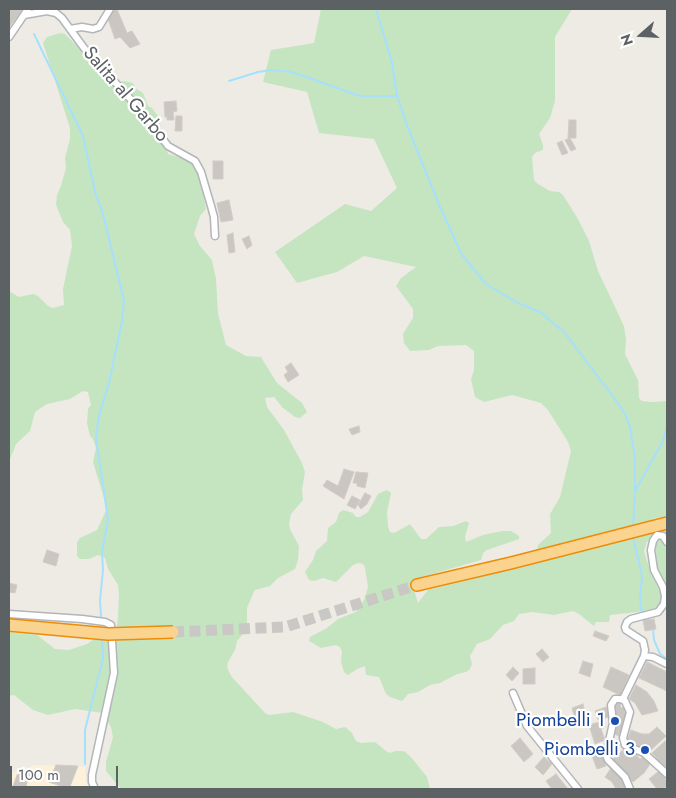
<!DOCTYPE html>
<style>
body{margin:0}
#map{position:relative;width:676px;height:798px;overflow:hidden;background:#eeebe4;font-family:Jost,sans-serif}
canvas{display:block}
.frame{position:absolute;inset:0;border:10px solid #5c6164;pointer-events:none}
.north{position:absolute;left:616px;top:10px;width:50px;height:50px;-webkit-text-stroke:4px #fff;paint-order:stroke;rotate:251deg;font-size:14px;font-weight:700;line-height:20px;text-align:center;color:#5c6164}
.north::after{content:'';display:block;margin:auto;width:18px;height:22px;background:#5c6164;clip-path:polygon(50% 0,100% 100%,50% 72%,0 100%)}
.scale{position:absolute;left:10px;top:766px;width:108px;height:22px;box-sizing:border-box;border:2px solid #5c6164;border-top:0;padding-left:6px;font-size:15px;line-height:18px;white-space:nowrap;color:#5c6164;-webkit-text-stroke:4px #fff;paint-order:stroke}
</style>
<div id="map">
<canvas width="676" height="798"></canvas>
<div class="frame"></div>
<div class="north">N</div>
<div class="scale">100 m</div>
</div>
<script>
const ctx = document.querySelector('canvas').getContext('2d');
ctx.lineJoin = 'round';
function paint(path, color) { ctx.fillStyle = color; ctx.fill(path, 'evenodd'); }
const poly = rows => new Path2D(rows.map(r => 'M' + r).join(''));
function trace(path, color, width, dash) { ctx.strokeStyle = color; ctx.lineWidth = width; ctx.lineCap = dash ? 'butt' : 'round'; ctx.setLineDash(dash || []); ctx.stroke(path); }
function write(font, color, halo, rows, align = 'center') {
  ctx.font = font + ' Jost,sans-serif'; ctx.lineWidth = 4.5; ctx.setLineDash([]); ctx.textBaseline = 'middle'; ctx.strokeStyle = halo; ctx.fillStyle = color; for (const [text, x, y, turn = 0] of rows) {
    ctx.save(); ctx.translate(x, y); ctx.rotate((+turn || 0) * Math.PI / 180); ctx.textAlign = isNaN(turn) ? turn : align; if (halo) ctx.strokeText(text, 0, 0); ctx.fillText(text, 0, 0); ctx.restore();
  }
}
paint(poly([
 [35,765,85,767,86,782,89,789,9,789,9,774]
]), '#fdf1da');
paint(poly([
 [321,9,572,9,555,37,555,101,550,118,539,134,543,145,543,150,535,153,532,157,534,180,538,184,550,191,559,192,563,195,578,219,589,241,598,271,624,326,626,340,625,354,638,380,639,398,642,401,652,402,667,401,667,516,652,519,656,532,667,529,667,598,657,568,655,532,647,542,644,551,650,570,662,596,661,604,655,610,610,615,609,622,596,622,594,626,579,614,573,611,554,615,532,612,519,614,514,621,503,625,490,639,477,644,470,656,472,664,470,669,466,672,457,674,440,683,430,685,418,692,408,694,402,701,390,697,386,694,379,677,366,675,365,666,357,669,348,675,344,672,341,662,342,652,340,647,336,645,321,648,309,641,310,637,327,628,338,619,356,612,364,600,368,587,365,568,363,564,358,563,353,565,336,582,323,578,314,581,309,580,305,572,313,560,316,551,327,541,328,528,336,522,339,513,343,510,353,513,356,517,360,517,368,512,378,494,387,490,391,493,387,512,388,527,390,532,394,533,398,531,410,524,421,539,426,539,439,527,453,526,466,521,469,523,465,537,466,542,483,535,502,531,511,531,519,536,519,539,487,550,483,553,481,560,411,580,418,603,428,590,538,563,536,554,538,545,551,533,550,514,560,497,571,451,568,442,548,410,541,403,512,395,484,402,475,397,471,379,474,370,474,351,466,345,438,346,429,350,410,351,404,343,403,334,413,318,413,309,396,286,401,278,416,267,364,256,337,272,297,283,275,252,345,204,371,211,397,188,374,139,319,133,307,92,263,82,271,50,314,43],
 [60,33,65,34,74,43,110,85,124,81,133,83,135,88,143,93,148,106,152,108,158,116,168,154,190,160,199,171,206,209,200,216,194,234,200,246,212,260,216,279,218,313,226,345,246,356,261,357,277,383,302,403,307,412,300,418,295,417,283,408,274,397,265,398,267,407,284,430,302,463,305,472,302,490,303,500,291,514,289,524,290,529,299,546,298,560,295,569,278,578,270,586,255,590,253,594,247,608,247,626,243,634,237,641,235,650,228,662,227,667,231,676,265,713,269,715,293,712,323,722,336,729,345,727,352,733,356,741,361,743,375,742,386,751,390,753,395,751,404,751,411,757,427,777,430,789,121,789,106,771,106,762,113,737,111,727,103,713,75,709,48,715,33,710,14,695,9,696,9,632,37,635,55,649,69,650,87,644,98,636,116,638,118,617,119,594,118,585,108,569,105,558,98,555,89,559,80,559,77,556,77,542,80,538,97,530,107,508,93,462,96,448,93,439,90,436,87,423,88,409,91,405,88,392,83,391,70,399,47,404,35,412,30,431,16,444,9,462,9,291,19,297,33,294,38,296,48,306,53,308,64,305,63,289,72,246,70,230,63,222,56,205,57,195,61,186,66,168,65,158,70,139,70,128,43,43,47,37]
]), '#c5e5c1');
trace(poly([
 [376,9,392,63,397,96,408,128,440,207,462,255,486,284,518,303,540,312,564,332,611,394,625,414,630,427,635,458,635,491],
 [34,34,83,136,95,192,103,214,124,301,122,321,109,383,99,416,96,439,108,519,102,552,103,570,100,601,102,630],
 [229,81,258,72,271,70,292,72,360,96,397,96],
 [633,528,635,491,663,441,667,426],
 [633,537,642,576,640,597,641,610,644,613],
 [653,629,654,640,660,654,667,659],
 [85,764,85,730,103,659,102,637]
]), '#a6e0fd', 2);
const building = poly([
 [9,9,23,9,10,26,9,25,9,9],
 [114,9,117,9,127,33,132,31,140,44,130,48,120,37,115,39,108,19,114,9],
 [176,101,177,111,173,112,174,120,167,120,167,117,165,117,164,102,176,101],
 [176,116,182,116,182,131,175,131,176,116],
 [569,120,576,120,576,138,568,138,569,120],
 [570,138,576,149,571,151,565,140,570,138],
 [562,141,568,153,562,155,557,143,562,141],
 [213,161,223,161,223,179,213,179,213,161],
 [229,200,233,220,221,222,217,203,229,200],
 [233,233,235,252,229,253,227,235,233,233],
 [249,236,252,245,247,249,242,239,249,236],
 [291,363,299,375,288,382,284,375,288,372,285,367,291,363],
 [359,426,360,432,352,435,349,429,359,426],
 [344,469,354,472,344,499,323,486,327,480,338,486,344,469],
 [356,472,368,473,365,488,357,486,357,483,353,483,356,472],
 [365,493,371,496,367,504,361,509,358,505,365,493],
 [352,496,360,500,355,509,347,505,352,496],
 [47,550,59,554,56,566,43,562,47,550],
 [9,583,17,585,15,593,9,592,9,583],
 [654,619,656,629,645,631,643,620,654,619],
 [595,631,609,636,606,641,593,636,595,631],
 [542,649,549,657,543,662,536,654,542,649],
 [583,661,593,664,590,677,579,673,583,661],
 [647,662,667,672,667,691,639,678,647,662],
 [513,667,519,673,512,681,506,675,513,667],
 [611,667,629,675,620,695,603,687,611,667],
 [535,668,535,684,523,684,523,669,535,668],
 [636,685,647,692,654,701,658,711,642,715,635,703,629,699,636,685],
 [620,703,621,708,624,707,626,717,619,736,614,734,617,722,614,705,620,703],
 [583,704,588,724,582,725,581,720,576,722,572,708,583,704],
 [606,707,609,717,598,720,595,711,606,707],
 [603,721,605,727,601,729,605,740,595,744,589,725,603,721],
 [657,727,666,736,650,751,627,741,631,730,642,734,649,734,657,727],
 [520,738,533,754,524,762,511,746,520,738],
 [665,741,667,744,667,770,652,753,665,741],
 [599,745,606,766,597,769,589,748,599,745],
 [624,749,634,753,640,759,643,757,650,764,644,773,633,782,613,759,624,749],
 [544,757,552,764,543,775,535,767,544,757],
 [56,765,78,766,69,789,49,782,56,765],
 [611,768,620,774,627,789,616,789,612,782,605,777,611,768],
 [19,770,30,774,25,789,13,786,19,770],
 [659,771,667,781,667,786,663,789,657,789,649,779,659,771],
 [556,774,568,789,552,789,546,781,556,774]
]);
paint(building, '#cac6c1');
trace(building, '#d3ccc3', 1);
trace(poly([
 [173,632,285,627,417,585]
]), '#cac8c4', 11, [11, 5.5]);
const street = poly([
 [24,15,47,11,56,13,62,18,84,48,144,114,168,146,195,161,201,172,211,206,214,217,215,236],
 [70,29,82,27,93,29,99,27,110,9],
 [9,37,28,9],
 [9,614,82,619,105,622,111,625,114,673,92,775,92,782,95,789],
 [644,656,653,657,667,664],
 [513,693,527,726,578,789],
 [623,699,644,656,645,650,643,641,626,630,625,627,627,622,631,619,658,612,664,604,665,596,663,587,654,570,651,550,653,541,657,535,663,536,667,542],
 [630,789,625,777,608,760,606,755,613,723,611,705,615,699,621,699,625,701,630,712,623,738,625,745,644,753,667,774]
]);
const highway = poly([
 [417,585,511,563,667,523]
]);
trace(street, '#b2b5b9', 9);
trace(highway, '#ed8c06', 14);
trace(street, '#fff', 6);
trace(highway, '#fad48f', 11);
const highwayBridge = poly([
 [9,625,108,634,173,632]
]);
trace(highwayBridge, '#ed8c06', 14, []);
trace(highwayBridge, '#fad48f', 11);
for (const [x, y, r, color] of [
 [615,721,5,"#1a4fb4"],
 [645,750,5,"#1a4fb4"]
]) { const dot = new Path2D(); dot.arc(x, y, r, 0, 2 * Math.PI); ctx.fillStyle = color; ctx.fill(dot); trace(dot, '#fff', 2); }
write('19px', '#5c6164', '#fff', [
 ["Salita al Garbo",125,95,49]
]);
write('19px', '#164399', '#fff', [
 ["Piombelli 1",605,721],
 ["Piombelli 3",635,750]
], 'right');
</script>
